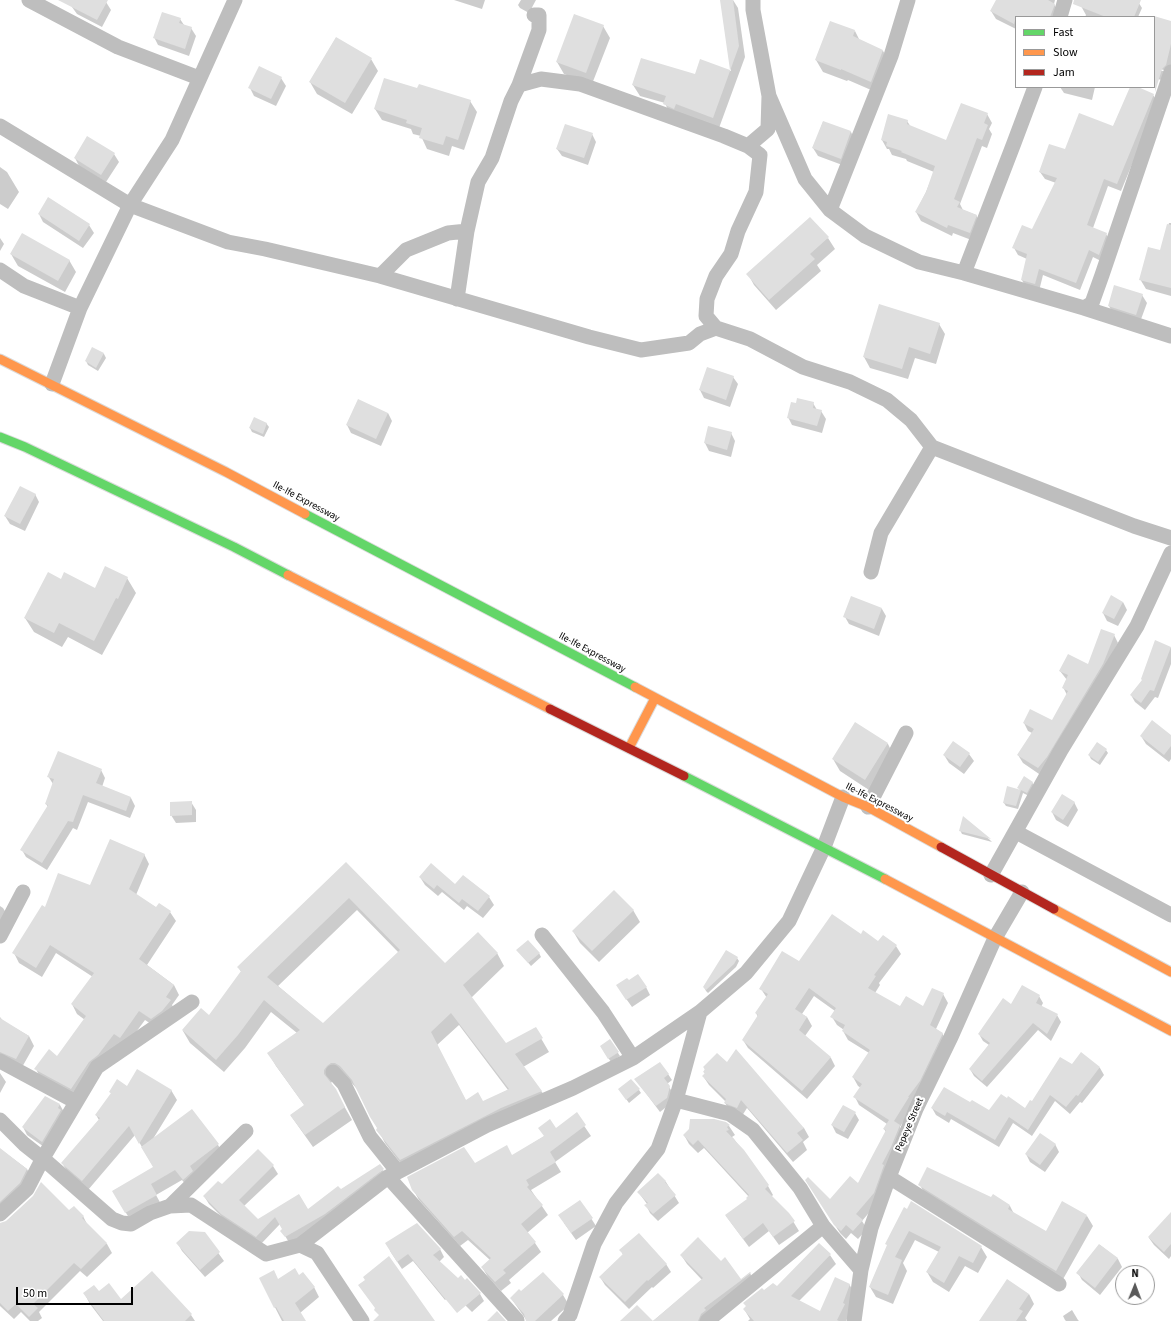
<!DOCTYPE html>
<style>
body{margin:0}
#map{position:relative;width:1171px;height:1321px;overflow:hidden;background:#fff;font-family:"Source Sans 3",sans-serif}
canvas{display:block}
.legend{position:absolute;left:1015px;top:16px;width:140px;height:72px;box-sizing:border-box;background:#fff;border:1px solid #999;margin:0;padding:5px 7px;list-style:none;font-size:12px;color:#000}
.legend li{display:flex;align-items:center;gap:8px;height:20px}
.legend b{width:20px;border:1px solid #999}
.north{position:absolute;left:1115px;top:1265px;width:40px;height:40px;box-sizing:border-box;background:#fff;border:1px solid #999;border-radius:50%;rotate:1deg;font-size:11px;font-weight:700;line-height:16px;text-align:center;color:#000}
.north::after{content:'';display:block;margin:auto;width:14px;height:18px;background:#595959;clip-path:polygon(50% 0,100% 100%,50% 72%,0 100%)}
.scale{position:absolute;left:16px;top:1287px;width:117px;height:18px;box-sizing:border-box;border:2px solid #000;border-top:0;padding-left:5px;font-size:12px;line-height:14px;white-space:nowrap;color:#000;-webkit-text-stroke:3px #fff;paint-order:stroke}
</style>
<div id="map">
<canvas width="1171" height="1321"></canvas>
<ul class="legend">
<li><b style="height:5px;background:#63d668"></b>Fast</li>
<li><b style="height:5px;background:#ff974d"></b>Slow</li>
<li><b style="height:5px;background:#b3261e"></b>Jam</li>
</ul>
<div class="north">N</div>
<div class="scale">50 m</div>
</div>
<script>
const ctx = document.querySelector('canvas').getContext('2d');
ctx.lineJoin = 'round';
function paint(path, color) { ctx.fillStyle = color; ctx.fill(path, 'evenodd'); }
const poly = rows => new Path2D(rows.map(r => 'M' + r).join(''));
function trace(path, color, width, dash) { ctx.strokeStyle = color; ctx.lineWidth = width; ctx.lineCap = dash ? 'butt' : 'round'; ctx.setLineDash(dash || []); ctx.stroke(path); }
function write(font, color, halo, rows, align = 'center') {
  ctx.font = font + ' "Source Sans 3",sans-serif'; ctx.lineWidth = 4; ctx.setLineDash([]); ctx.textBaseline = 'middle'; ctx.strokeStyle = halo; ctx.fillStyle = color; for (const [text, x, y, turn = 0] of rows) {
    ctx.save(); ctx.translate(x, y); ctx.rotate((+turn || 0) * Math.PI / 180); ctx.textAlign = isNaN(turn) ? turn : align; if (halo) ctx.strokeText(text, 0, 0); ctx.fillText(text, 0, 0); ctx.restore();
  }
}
paint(poly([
 [76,0,102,0,106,2,111,10,102,27,77,14,72,7],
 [454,0,485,0,482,9],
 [521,0,536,0,529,13,520,8,518,5],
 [721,0,733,0,738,8,745,57,719,128,670,115,665,103,640,96,633,85,695,76,701,61,731,71],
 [997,0,1055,0,1054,4,1058,12,1057,17,1016,17,1016,29,996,19,991,11],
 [1084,0,1137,0,1142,8,1138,17,1085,17,1086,15,1081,6],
 [1154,17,1171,22,1171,78,1169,82,1154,78,1154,69,1167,72,1167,71,1154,67],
 [180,19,184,25,191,28,196,36,189,56,158,45,154,37],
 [603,26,610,38,592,84,564,74,557,62],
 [855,31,860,41,883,51,890,62,878,93,848,80,847,81,823,72,816,60],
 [336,38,371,59,378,71,352,114,317,94,310,82],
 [281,78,286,86,276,106,254,96,250,88],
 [1060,87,1095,87,1092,100,1064,93],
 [1131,87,1136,87,1153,95,1158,102,1121,191,1108,186,1093,228,1106,234,1110,241,1103,262,1093,257,1080,290,1043,275,1039,291,1026,288,1022,280,1027,259,1018,255,1014,248,1032,231,1056,183,1045,179,1040,172,1066,151,1113,127],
 [418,90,470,101,477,112,464,150,452,146,449,156,427,149,421,136,413,134,411,129,382,120,375,109],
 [987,114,992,123,989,129,992,134,987,148,982,146,960,204,963,210,976,215,981,224,974,241,953,233,952,236,921,221,916,212,926,192,934,172,907,161,906,159,892,155,889,149,887,149,882,140,907,121,911,127,946,141],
 [823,122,851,132,855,140,845,166,818,156,813,148],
 [592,134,596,142,588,165,562,156,557,149],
 [114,154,119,162,106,182,79,166,75,158],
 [0,167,7,172,19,192,8,209,0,204],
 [39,214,89,225,94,233,83,248,43,222],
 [1169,223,1171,223,1171,296,1146,289,1140,279,1161,251],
 [0,238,4,244,0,251],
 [828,238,835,249,817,265,821,271,776,310,754,285,748,274],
 [11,254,69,260,76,272,65,292,18,266],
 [1142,295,1147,303,1140,322,1113,314,1109,306],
 [939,324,945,334,936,364,915,358,908,379,870,368,864,357],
 [93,349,104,354,106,358,98,371,88,365,86,361],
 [733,377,738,384,730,407,704,398,700,390],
 [813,403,817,410,821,411,826,419,822,433,792,425,788,417,796,404],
 [388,413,392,421,381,446,351,433,347,425],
 [266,423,269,427,264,437,252,432,250,428],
 [731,433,735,441,731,457,709,451,705,443],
 [35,494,39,502,25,531,10,524,5,516],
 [127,578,136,593,102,655,68,637,62,647,34,632,25,618,61,580,95,589],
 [852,597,882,609,886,616,879,636,849,624,845,617],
 [1123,602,1127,610,1118,626,1107,621,1103,613],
 [1114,635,1118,643,1042,776,1023,763,1018,755,1032,733,1028,731,1024,723,1052,722,1067,695,1063,687,1067,680,1060,671,1089,665],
 [1171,647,1171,664,1158,698,1155,697,1145,710,1135,702,1131,695],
 [855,724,888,744,894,756,872,792,840,771,833,759],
 [1141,736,1171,736,1171,759,1169,762,1146,744],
 [1106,750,1108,753,1100,765,1091,759,1089,755],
 [969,754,974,761,964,774,949,763,944,755],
 [101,770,105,778,102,787,131,798,135,806,130,818,88,802,77,830,73,828,47,870,26,857,22,850,48,807,46,804,53,784,48,776],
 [1032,782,1034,786,1029,796,1023,793,1018,809,1006,806,1004,803,1020,791,1019,788],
 [191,802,196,810,196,822,176,823,171,815],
 [1074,802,1078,810,1068,827,1056,820,1052,812],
 [964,818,990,840,992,842,962,834,960,830],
 [144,854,149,864,136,895,157,908,170,912,176,921,147,965,174,985,179,995,172,1005,175,1010,157,1028,145,1020,125,1047,77,1098,41,1079,36,1069,58,1057,85,1020,77,1014,72,1004,93,977,56,953,42,977,19,963,14,953,46,909,91,886],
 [346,863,445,964,497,953,504,966,471,998,506,1045,535,1028,549,1052,523,1067,542,1092,549,1104,508,1121,408,1173,385,1143,358,1090,348,1079,334,1079,331,1083,352,1120,313,1147,291,1116,305,1106,276,1066,269,1054,297,1033,271,1012,245,1048,224,1072,190,1043,183,1031,209,1017,242,973,238,967],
 [357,910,399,953,323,1024,278,986],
 [459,1025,508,1090,483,1102,466,1101,437,1045],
 [420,877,455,886,489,897,494,905,483,918,467,906,464,910,442,892,438,896,425,885],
 [0,906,3,908,10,919,0,937],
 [633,910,640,922,599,962,580,943,573,931],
 [861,935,879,942,896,946,901,954,879,983,880,985,875,993,900,1008,924,1008,943,994,948,1003,936,1029,942,1033,947,1042,913,1106,900,1127,904,1134,878,1202,862,1221,867,1229,858,1239,851,1233,846,1239,840,1233,811,1188,830,1201,858,1184,886,1132,884,1129,887,1124,859,1105,855,1097,861,1088,858,1086,853,1077,869,1053,848,1040,843,1031,844,1030,837,1025,832,1017,835,1011,814,996,802,1014,807,1017,812,1026,805,1036,831,1058,835,1066,807,1099,748,1048,743,1040,758,1017,756,1013,767,998,761,989,800,963],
 [518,951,539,953,541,957,531,966],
 [737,958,739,961,736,967,708,993,706,991,704,987],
 [629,982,646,987,650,995,632,1007,622,993],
 [1039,996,1043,1003,1041,1007,1057,1015,1061,1022,1051,1041,1038,1030,987,1087,974,1076,970,1069,989,1045,983,1041,979,1034,1011,1005],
 [0,1017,3,1021,29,1036,34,1046,21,1069,0,1064],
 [610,1041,620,1056,611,1062,603,1050],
 [1081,1054,1100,1068,1104,1075,1082,1103,1080,1102,1070,1114,1055,1101,1032,1136,1013,1123,999,1147,951,1119,949,1123,936,1115,932,1108,971,1104,989,1111,1025,1109,1072,1065],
 [704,1067,804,1128,809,1137,803,1142,807,1150,793,1162,747,1108,742,1116,730,1112,725,1103,726,1102,709,1085,703,1076,705,1074,704,1072,705,1070],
 [0,1073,6,1082,0,1093],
 [668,1074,672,1080,667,1084,673,1093,670,1104,660,1112,636,1080],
 [127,1088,171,1090,177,1100,153,1139,218,1145,224,1155,190,1190,182,1180,156,1195,162,1206,132,1223,113,1191,154,1168,135,1135,88,1190,68,1172,62,1163,99,1120,96,1115,112,1094,110,1092],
 [639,1090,641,1093,629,1103,621,1092],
 [46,1097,60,1105,64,1112,47,1149,27,1135,23,1127],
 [855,1113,859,1120,848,1139,836,1133,832,1125],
 [576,1114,591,1136,555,1162,561,1172,531,1190,548,1215,527,1233,535,1243,541,1252,509,1280,511,1283,501,1291,488,1277,482,1267,490,1260,468,1240,460,1246,419,1200,413,1189,475,1164,512,1156,556,1129],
 [726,1123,729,1126,735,1135,732,1137,734,1139,768,1186,773,1195,771,1197,788,1213,799,1231,779,1245,769,1231,749,1247,726,1216,748,1200,749,1197,704,1148,698,1153,689,1144,684,1135],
 [1055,1144,1059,1152,1045,1172,1030,1162,1026,1154],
 [0,1149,27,1169,32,1178,0,1207],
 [258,1151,273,1166,278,1174,244,1206,258,1220,308,1211,341,1191,383,1170,388,1177,290,1244,282,1231,283,1230,280,1224,261,1244,226,1221,209,1204,204,1196,222,1186],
 [658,1174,666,1182,679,1203,658,1221,650,1213,646,1205,647,1204,639,1193],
 [920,1185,991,1198,993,1196,1010,1206,1014,1214,1046,1232,1087,1216,1093,1226,1062,1281,926,1196],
 [34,1196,83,1216,88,1226,107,1244,112,1253,87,1277,80,1271,39,1312,42,1318,38,1321,30,1321,21,1312,14,1319,0,1306,0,1227],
 [580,1201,596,1226,576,1240,564,1223],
 [905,1209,981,1247,987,1257,978,1273,965,1266,949,1292,933,1282,927,1272,939,1252,915,1240,903,1263,907,1271,893,1304,876,1297,870,1287],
 [1171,1214,1171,1256,1169,1259,1154,1245,1149,1238],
 [204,1233,224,1261,205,1277,182,1251,178,1244],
 [1100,1245,1118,1259,1122,1267,1100,1295,1082,1280,1078,1273],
 [440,1249,444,1257,439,1262,458,1279,465,1281,467,1279,480,1294,484,1301,472,1312,453,1293,445,1300,413,1261,402,1269,390,1251],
 [621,1250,666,1264,671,1272,653,1288,652,1287,629,1309,605,1285,600,1277,623,1255],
 [681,1255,741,1280,750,1273,755,1283,709,1321,653,1321,702,1280,687,1264],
 [830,1255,836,1264,799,1301,820,1312,849,1284,855,1294,849,1314,846,1321,748,1321,750,1319,744,1309,764,1292,777,1288],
 [543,1273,563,1295,569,1305,551,1321,527,1321,511,1298,521,1292],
 [299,1277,314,1287,319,1297,300,1313,305,1321,282,1321,260,1278,279,1280],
 [84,1293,99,1293,121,1300,191,1315,195,1321,103,1321,90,1304],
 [1029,1294,1034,1304,1025,1318,1027,1321,980,1321],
 [1072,1310,1078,1320,1079,1321,1066,1321,1065,1320,1063,1316]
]), '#0003');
paint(poly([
 [58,0,108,0,97,20],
 [720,0,733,0,739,46,713,118,676,104,674,109,663,104,666,96,632,85,641,58,695,74,700,59,730,70],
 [996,0,1048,0,1055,4,1050,17,1016,17,1014,24,990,11],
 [1074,0,1141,0,1134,17,1106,17,1073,4],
 [162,12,181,18,179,23,192,27,185,49,153,38],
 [574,14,604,25,586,73,556,62],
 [1154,16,1171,21,1171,44,1166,65,1162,69,1155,92],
 [830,21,855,30,853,36,883,50,871,82,841,69,841,70,815,60],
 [336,37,372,58,345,103,309,82],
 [259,66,282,77,271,99,248,88],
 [384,78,417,88,419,84,471,100,458,140,446,136,443,145,419,138,422,128,406,123,407,120,374,109],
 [1130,87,1138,87,1154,94,1117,184,1104,179,1087,225,1107,233,1099,255,1089,250,1076,283,1039,269,1035,284,1021,280,1027,254,1012,248,1022,225,1032,229,1057,178,1039,172,1049,144,1065,149,1079,113,1113,126],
 [961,103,988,113,984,123,988,125,982,140,977,138,954,199,960,202,957,207,977,215,970,233,948,225,947,228,915,212,926,192,935,166,901,152,902,151,886,146,887,142,881,140,888,114,908,120,907,124,946,140],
 [823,121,851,131,841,159,812,148],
 [565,124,593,133,584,158,556,149],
 [87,136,115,153,101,175,74,158],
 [48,197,90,224,79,241,38,214],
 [810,217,829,237,810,254,815,259,769,300,746,274],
 [1167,224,1171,225,1171,288,1139,280,1148,247,1160,250],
 [22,233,70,260,58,281,10,254],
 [1114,285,1143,294,1136,315,1108,306],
 [879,304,940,323,930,354,909,347,902,369,863,357],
 [92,347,104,353,96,368,85,361],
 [707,367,734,376,726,400,699,390],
 [797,398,814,402,813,408,822,410,817,426,787,418,791,402,796,403],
 [358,399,388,413,376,439,346,425],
 [254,417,267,423,263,434,249,428],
 [708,426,732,432,727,450,704,443],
 [20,486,36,494,20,524,4,516],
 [105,566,128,577,118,599,116,598,94,641,59,623,54,633,24,618,48,572,61,579,64,572,95,588],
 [1111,595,1123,602,1114,619,1102,613],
 [851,596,882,608,874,629,843,617],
 [1101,629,1115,634,1103,664,1047,757,1038,768,1017,755,1034,729,1023,723,1030,709,1052,720,1068,691,1062,688,1068,675,1059,671,1068,654,1088,664],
 [1155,640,1171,647,1154,691,1150,690,1141,703,1130,695,1142,680,1141,679],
 [1152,720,1171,735,1171,746,1164,755,1140,736],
 [855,722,888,743,865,780,832,759],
 [953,741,970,753,960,767,943,755],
 [1097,742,1107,749,1098,762,1088,755],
 [58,751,102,769,96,783,131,797,126,811,83,795,73,822,68,821,42,863,20,850,48,805,45,804,54,779,47,777],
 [1024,776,1033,782,1027,793,1017,788],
 [1007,786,1021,790,1016,806,1003,803],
 [1062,794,1075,802,1063,820,1051,812],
 [192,801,192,815,170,816,170,802],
 [963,816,991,839,959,831],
 [110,839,145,854,129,889,156,907,159,903,171,911,139,959,174,985,166,997,171,1000,162,1011,151,1019,139,1011,120,1038,114,1034,98,1055,89,1062,71,1089,34,1069,49,1049,57,1056,86,1016,71,1004,94,973,50,945,36,968,12,953,42,905,45,907,58,873,90,885],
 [346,862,445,963,478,932,498,953,463,985,506,1043,536,1027,543,1038,515,1054,542,1091,501,1108,400,1160,376,1130,377,1128,370,1117,352,1080,340,1066,335,1063,331,1063,327,1066,324,1070,324,1074,336,1089,345,1107,305,1135,290,1115,304,1105,267,1053,300,1030,264,1000,238,1035,216,1060,182,1030,201,1008,209,1015,241,971,237,967],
 [349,898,400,950,323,1023,267,977],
 [451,1013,509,1089,483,1101,478,1092,466,1100,431,1032],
 [431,863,455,884,463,875,490,896,478,911,462,899,459,903,437,885,434,889,419,877],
 [614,890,634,910,592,951,572,931],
 [832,914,861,934,863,930,878,941,883,935,897,945,874,975,876,976,868,988,900,1006,906,996,923,1006,932,988,944,993,930,1025,943,1033,920,1081,908,1097,909,1097,894,1121,900,1125,891,1147,882,1164,884,1165,874,1193,856,1214,863,1220,853,1231,846,1225,841,1231,834,1225,805,1180,808,1177,830,1199,850,1176,858,1183,886,1130,883,1129,889,1120,853,1097,862,1084,852,1077,870,1050,842,1031,845,1025,830,1017,836,1008,809,988,795,1009,807,1017,799,1030,831,1057,802,1091,742,1040,758,1015,755,1013,768,994,759,989,782,951,799,961],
 [528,940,540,953,528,963,516,950],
 [726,950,738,957,734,964,706,990,703,987],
 [638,974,647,987,626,1000,616,985,627,978,629,980],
 [1022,985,1040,995,1036,1003,1058,1014,1047,1034,1033,1023,982,1081,969,1069,990,1043,978,1034,1003,998,1011,1004],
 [0,1018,29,1036,16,1059,0,1052],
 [610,1039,619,1052,608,1059,600,1046],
 [736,1049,804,1128,797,1133,803,1140,787,1153,741,1100,737,1108,724,1103,726,1099,702,1076,705,1073,703,1072,705,1069,703,1067,717,1053,727,1062],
 [1081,1052,1100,1067,1078,1096,1076,1095,1066,1107,1050,1095,1028,1130,1009,1117,995,1140,947,1112,945,1116,931,1108,944,1087,970,1102,972,1100,989,1110,1001,1094,1007,1098,1008,1096,1025,1108,1030,1100,1032,1101,1060,1057,1072,1064],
 [660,1062,669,1074,664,1078,670,1086,667,1098,656,1106,634,1079],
 [137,1069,172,1090,139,1144,129,1126,82,1181,61,1163,100,1118,95,1115,111,1093,109,1092,117,1079,127,1086],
 [631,1079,640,1089,626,1100,618,1089],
 [45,1096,60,1104,58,1108,61,1110,42,1142,22,1127],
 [843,1105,856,1112,844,1132,831,1125],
 [192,1109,219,1144,190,1166,193,1171,183,1180,175,1170,151,1184,157,1195,125,1213,112,1191,153,1167,141,1147],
 [577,1112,586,1125,550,1152,556,1162,526,1180,529,1185,527,1187,543,1205,521,1224,536,1242,503,1270,506,1273,495,1282,481,1267,491,1258,462,1231,454,1237,412,1190,407,1177,464,1147,475,1163,507,1145,512,1155,544,1136,538,1128,550,1119,556,1128],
 [690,1119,714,1119,726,1122,730,1125,727,1127,729,1130,726,1131,744,1150,769,1185,765,1189,789,1213,795,1221,773,1237,763,1223,743,1239,725,1215,747,1199,746,1198,749,1195,698,1140,693,1145,683,1135,689,1129],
 [1040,1133,1056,1144,1040,1165,1025,1154],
 [0,1148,27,1169,20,1183,0,1202],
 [258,1149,274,1165,239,1200,258,1219,299,1194,308,1209,338,1186,341,1189,380,1164,384,1169,325,1214,285,1237,280,1231,282,1229,275,1217,256,1237,221,1214,203,1196,218,1181,222,1184],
 [927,1167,991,1197,993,1194,1010,1205,1008,1209,1046,1231,1062,1201,1087,1215,1056,1271,918,1185],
 [658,1173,666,1181,665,1182,676,1195,653,1214,644,1205,648,1203,637,1192],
 [41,1182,69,1210,74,1206,84,1216,82,1218,107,1243,81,1269,74,1263,33,1304,38,1308,29,1317,16,1304,8,1311,0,1303,0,1223,6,1221,33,1196],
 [580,1200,593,1218,571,1233,558,1215],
 [911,1201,982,1246,973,1263,959,1256,944,1283,926,1272,941,1247,909,1231,895,1257,902,1260,888,1295,869,1287,887,1245,885,1244,904,1207,907,1209],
 [1171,1212,1171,1244,1164,1252,1148,1237],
 [417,1223,441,1249,433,1255,458,1278,461,1275,465,1280,467,1278,481,1293,457,1313,408,1254,397,1262,385,1243],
 [189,1231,205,1232,220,1252,200,1270,176,1243],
 [639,1233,667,1264,648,1281,647,1280,625,1302,599,1277,623,1254,619,1250],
 [698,1237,721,1261,725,1257,741,1279,750,1272,751,1273,704,1308,706,1310,701,1314,698,1321,653,1321,703,1278,680,1255],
 [819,1243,831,1254,791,1296,820,1311,835,1277,850,1284,843,1303,845,1304,837,1320,839,1321,754,1321,743,1309,746,1306,743,1303,762,1288,764,1290,773,1283,777,1286],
 [1099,1244,1118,1258,1095,1288,1076,1273],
 [389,1256,435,1321,373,1321,379,1315,374,1310,375,1308,358,1285,365,1280,363,1277],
 [295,1268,299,1275,303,1272,315,1287,295,1303,306,1321,284,1321,276,1307,274,1308,259,1278,274,1270,278,1279],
 [152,1271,192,1314,185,1321,104,1321,83,1293,94,1285,99,1291,109,1283,121,1299],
 [543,1272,564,1294,535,1321,526,1321,524,1314,510,1298,519,1289,521,1291],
 [1007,1279,1029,1294,1019,1309,1023,1311,1016,1321,979,1321],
 [637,1305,653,1321,620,1321],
 [497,1311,506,1321,487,1321]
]), '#dfdfdf');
const fast = poly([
 [0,437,25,447,234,547,288,575],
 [305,514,635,687],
 [684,776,885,879]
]);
const slow = poly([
 [0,359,226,472,305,514],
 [288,575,550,709],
 [635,687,843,797,868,807,941,847],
 [629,748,655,698],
 [885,879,1171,1031],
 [1054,909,1171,972]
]);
const jam = poly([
 [550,709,684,776],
 [941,847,1054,909]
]);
trace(fast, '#dbdbdb', 11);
trace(slow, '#dbdbdb', 11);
trace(jam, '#dbdbdb', 11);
trace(poly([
 [29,0,118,47,199,78],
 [1060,17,1065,0],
 [519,85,541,79,580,84,724,136,748,146,760,155,756,192,738,231,731,254,716,276,707,299,706,316,716,328],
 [769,96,805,179,830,210,865,236,919,262,964,273,1084,308,1171,336],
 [0,126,130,205,228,242,265,249,380,276,589,337,641,350,689,343,700,334,716,328,750,339,803,367,850,382,887,400,911,420,932,447,1134,526,1171,538],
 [748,146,768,129,769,96,753,10,753,0],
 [830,210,891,56,908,0],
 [467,231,478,182,492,158,511,101,519,85,539,30,539,15,534,15],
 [0,270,24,286,80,308],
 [964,273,1014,143,1035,87],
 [380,276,406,250,448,233,467,231,457,299],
 [1084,308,1092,303,1102,275,1171,72],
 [52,384,80,308,130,205,172,140,235,0],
 [871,572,881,533,932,447],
 [868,807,906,733],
 [1016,832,1171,915],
 [991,875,1061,750,1137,626,1171,553],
 [542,935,603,1012,633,1058],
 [0,936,23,892],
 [0,1061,76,1102],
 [333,1072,344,1084,370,1137,398,1172],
 [676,1100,730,1114,753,1130,800,1188,823,1226,861,1270],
 [0,1120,24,1144,48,1163,112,1219,122,1223,131,1224,150,1213,170,1206,191,1205,266,1254,300,1245,317,1253,362,1321],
 [388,1177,517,1320],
 [889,1177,1059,1284],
 [170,1206,246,1131],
 [0,1214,27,1189,43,1158,97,1067,192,1002],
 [300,1245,388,1177,487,1125,573,1088,633,1058,700,1012],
 [565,1321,570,1315,594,1244,616,1203,658,1149,676,1100,700,1012,746,973,789,921,824,847,843,797],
 [707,1321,823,1226],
 [854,1321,861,1270,871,1228,889,1177,916,1109,951,1037,995,938,1022,892]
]), '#bebebe', 15);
trace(fast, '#63d668', 9);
trace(slow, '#ff974d', 9);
trace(jam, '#b3261e', 9);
write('10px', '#000', '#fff', [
 ["Ile-Ife Expressway",306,502,28],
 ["Ile-Ife Expressway",592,653,28],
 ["Ile-Ife Expressway",879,803,27],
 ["Pepeye Street",910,1125,-67]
]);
</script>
